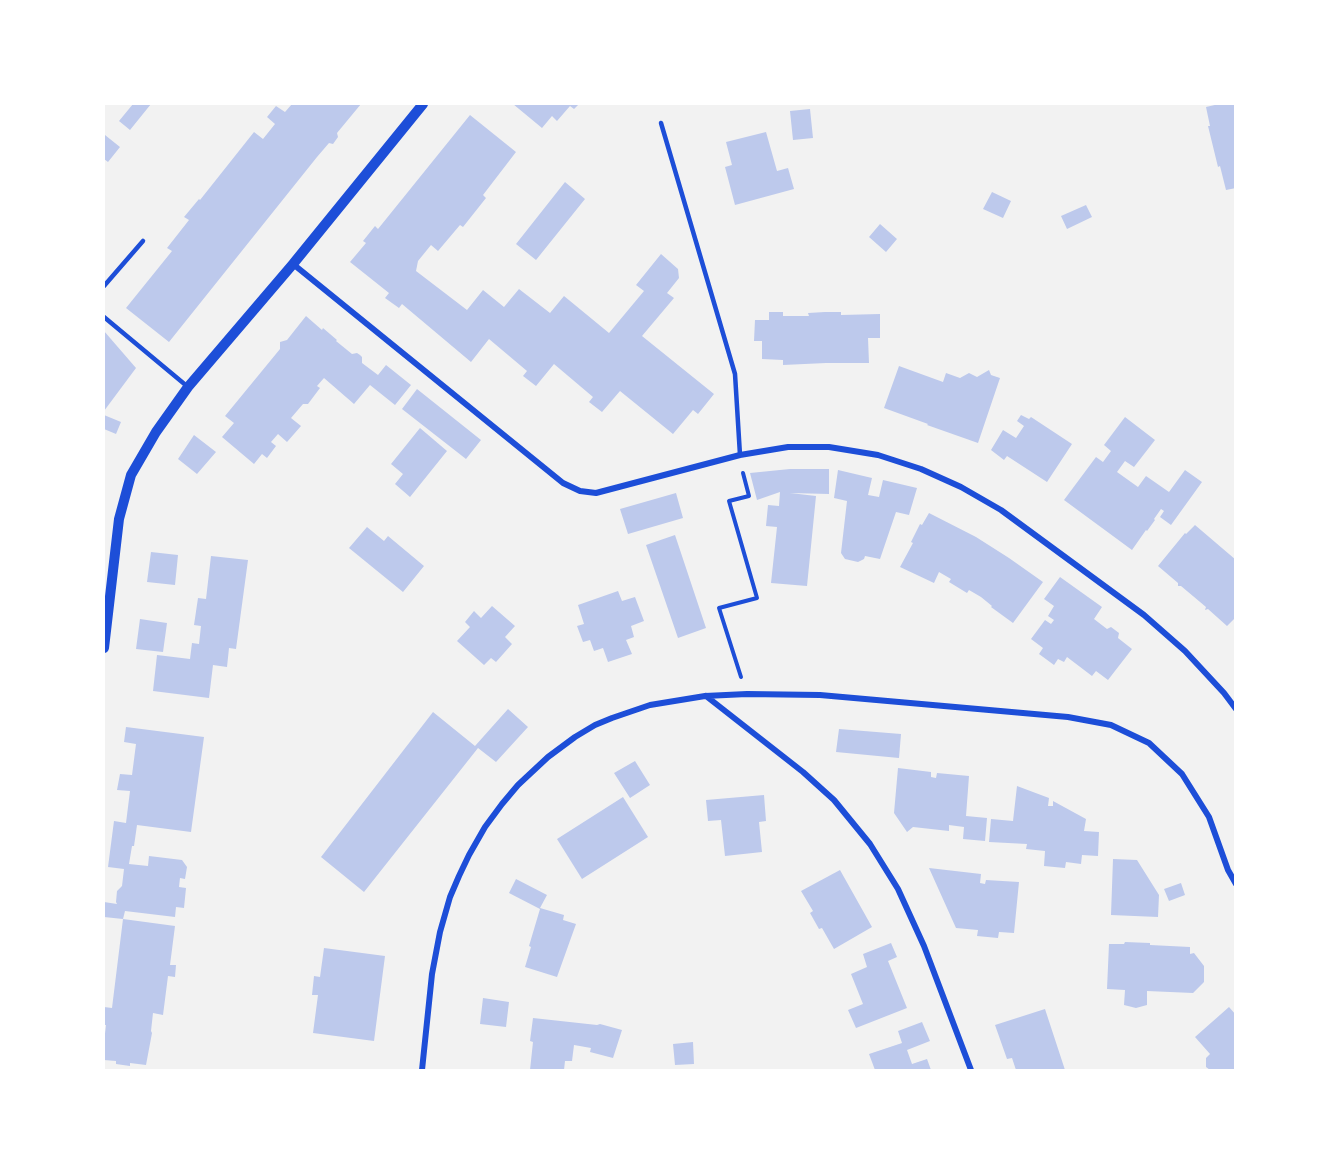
<!DOCTYPE html>
<style>
body{margin:0}
#map{position:relative;width:1339px;height:1174px;overflow:hidden;background:#f2f2f2;font-family:Overpass,sans-serif}
canvas{display:block}
.frame{position:absolute;inset:0;border:105px solid #fff;pointer-events:none}
</style>
<div id="map">
<canvas width="1339" height="1174"></canvas>
<div class="frame"></div>
</div>
<script>
const ctx = document.querySelector('canvas').getContext('2d');
ctx.lineJoin = 'round';
function paint(path, color) { ctx.fillStyle = color; ctx.fill(path, 'evenodd'); }
const poly = rows => new Path2D(rows.map(r => 'M' + r).join(''));
function trace(path, color, width, dash) { ctx.strokeStyle = color; ctx.lineWidth = width; ctx.lineCap = dash ? 'butt' : 'round'; ctx.setLineDash(dash || []); ctx.stroke(path); }
paint(poly([
 [133,104,151,104,130,130,119,121],
 [292,104,361,104,337,133,338,137,333,144,329,143,317,157,169,342,126,308,172,251,167,248,189,220,184,217,199,199,200,200,254,132,263,139,275,124,267,117,276,106,285,112],
 [513,104,579,104,574,109,570,106,557,121,552,116,542,128],
 [1219,104,1236,104,1236,188,1226,190,1220,166,1218,167,1208,126,1210,126,1206,107],
 [810,109,813,138,793,140,790,111],
 [470,115,516,152,483,195,486,198,463,227,460,225,438,251,431,245,418,261,416,271,467,310,483,290,504,307,519,289,550,313,564,296,609,333,644,291,636,285,661,254,678,269,679,278,667,293,674,298,642,336,714,394,698,414,693,410,673,434,620,391,602,412,589,402,593,397,554,364,536,386,523,376,527,371,489,339,471,362,402,304,399,308,385,298,389,293,350,262,366,243,363,241,375,226,378,229],
 [766,132,777,171,788,168,794,189,735,205,725,167,732,165,726,142],
 [105,135,120,147,108,162,104,159,104,137],
 [565,182,585,199,536,260,516,244],
 [992,192,1011,201,1003,218,983,209],
 [1086,205,1092,217,1067,229,1061,216],
 [880,224,897,239,886,252,869,237],
 [769,312,783,312,783,316,809,316,808,313,825,312,841,312,841,315,880,314,880,338,868,338,869,363,826,363,783,365,783,360,762,359,762,341,754,341,755,320,769,320],
 [306,316,322,330,323,328,337,340,336,341,352,354,357,353,360,355,362,357,362,363,378,375,386,365,411,385,395,405,370,385,354,404,324,378,317,386,320,388,308,404,303,404,291,418,301,426,287,442,278,434,271,442,276,446,267,458,262,454,254,464,222,437,234,423,225,416,280,349,280,342,287,340],
 [104,331,136,368,104,411],
 [899,366,943,382,946,373,960,378,969,373,977,377,989,370,991,375,1000,378,978,443,927,425,928,424,884,408],
 [417,389,481,440,466,459,402,409],
 [104,415,121,422,116,434,104,429],
 [1021,415,1029,419,1031,417,1072,444,1047,482,1007,456,1004,460,991,450,1003,430,1016,438,1024,426,1017,421],
 [1125,417,1155,440,1134,467,1125,461,1117,472,1138,487,1146,476,1169,492,1185,470,1202,482,1171,525,1160,517,1164,511,1161,509,1154,519,1155,520,1147,531,1146,530,1132,550,1064,500,1096,457,1103,462,1111,451,1104,445],
 [420,428,447,451,410,497,395,484,403,474,391,464],
 [194,435,216,452,197,474,178,459],
 [790,469,829,469,829,494,790,493,816,496,807,586,771,583,777,527,766,526,768,505,779,506,780,492,757,500,750,473],
 [838,470,872,478,868,495,879,497,883,480,917,488,909,515,896,512,880,559,865,556,864,559,858,562,845,559,841,553,847,501,834,498],
 [676,493,683,518,628,534,620,509],
 [929,513,976,537,1009,558,1043,582,1013,623,991,607,992,606,981,597,969,590,967,593,949,582,951,579,939,572,934,583,900,567,913,543,911,542,920,524,922,525],
 [1195,525,1236,560,1236,617,1227,626,1208,609,1205,610,1206,607,1181,586,1178,586,1178,583,1158,566,1185,533,1186,534],
 [367,527,384,541,388,536,424,566,403,592,349,548],
 [675,535,706,628,678,638,646,545],
 [151,552,178,555,175,585,147,582],
 [211,556,248,560,236,649,229,648,227,667,213,665,209,698,153,691,157,655,190,659,192,643,199,644,201,626,194,625,198,598,206,599],
 [1060,577,1102,607,1094,619,1107,629,1111,627,1119,633,1118,638,1132,649,1108,680,1096,671,1092,676,1067,657,1064,662,1058,659,1054,665,1039,654,1043,648,1031,639,1045,620,1051,624,1054,620,1048,616,1054,606,1044,599],
 [618,591,622,601,635,597,644,621,631,626,634,637,626,640,632,654,608,662,603,648,594,651,590,640,583,642,577,626,584,624,578,605],
 [492,606,515,626,505,637,512,644,496,662,491,658,484,665,457,641,470,627,465,622,474,611,481,618],
 [140,619,167,623,163,652,136,649],
 [508,709,528,727,496,762,478,748,364,892,321,857,433,712,475,746],
 [126,727,204,737,191,832,137,825,134,846,132,846,129,864,148,866,149,856,182,860,187,867,185,879,180,878,179,887,186,888,184,908,176,907,175,917,125,911,123,919,104,917,104,902,117,904,116,902,117,891,122,886,124,869,108,867,114,821,126,823,130,791,117,790,120,774,132,775,136,744,124,742],
 [839,729,901,734,899,758,836,752],
 [635,761,650,785,630,798,614,773],
 [898,768,931,772,931,777,936,778,937,773,969,776,966,816,987,818,985,841,963,839,964,827,949,825,949,831,913,827,907,832,894,813],
 [1017,786,1049,798,1048,806,1053,806,1053,801,1086,819,1084,831,1099,832,1098,856,1082,855,1081,864,1066,862,1065,868,1044,866,1045,851,1026,849,1027,844,989,842,991,819,1013,821],
 [764,795,766,821,759,822,762,852,725,856,721,820,708,821,706,800],
 [623,797,648,837,582,879,557,839],
 [1113,859,1137,860,1159,895,1158,917,1111,915],
 [929,868,981,874,980,883,985,884,986,880,1019,882,1014,933,999,932,998,938,977,936,978,930,956,928],
 [840,870,872,927,834,949,822,928,819,929,810,913,813,911,801,891],
 [516,879,547,895,540,908,564,915,563,920,576,924,557,977,525,967,531,947,529,946,540,909,509,893],
 [1181,883,1185,895,1169,901,1164,889],
 [123,919,175,926,170,965,176,965,175,977,168,976,163,1015,153,1013,151,1031,152,1033,146,1065,130,1063,130,1066,116,1064,116,1061,104,1060,104,1042,106,1025,104,1025,104,1007,112,1008],
 [1125,942,1150,943,1150,945,1190,947,1190,954,1194,953,1204,966,1204,982,1193,993,1147,991,1147,1005,1136,1008,1124,1005,1125,990,1107,989,1109,944,1124,944],
 [891,943,897,957,888,961,907,1008,856,1028,848,1010,863,1004,851,974,867,967,863,954],
 [324,948,385,956,374,1041,313,1033,318,995,312,995,314,976,320,977],
 [483,998,509,1002,506,1027,480,1024],
 [1229,1007,1236,1015,1236,1070,1210,1070,1206,1067,1206,1058,1210,1054,1195,1037],
 [1045,1009,1065,1070,1016,1070,1012,1058,1007,1059,995,1025],
 [533,1018,597,1025,600,1024,622,1030,613,1058,590,1052,591,1048,574,1045,572,1061,565,1061,564,1070,530,1070,533,1042,530,1041],
 [922,1022,930,1041,907,1050,912,1064,927,1059,931,1070,875,1070,869,1054,902,1043,898,1031],
 [693,1042,694,1064,675,1065,673,1044]
]), '#bdc9ec');
trace(poly([
 [741,677,719,608,757,598,729,501,749,496,743,473]
]), '#1d4ed8', 4);
trace(poly([
 [661,123,735,374,740,455],
 [104,286,143,241],
 [104,317,188,387]
]), '#1d4ed8', 4.5);
trace(poly([
 [293,264,563,483,580,491,596,493,740,455,788,447,829,447,878,455,921,469,961,487,1001,510,1144,615,1185,651,1224,693,1236,709],
 [706,696,803,772,834,800,870,844,898,889,924,946,971,1070],
 [422,1070,432,974,440,932,450,897,459,876,469,855,485,827,502,804,518,785,548,757,575,737,595,725,612,718,650,705,705,696,747,694,820,695,1068,717,1111,725,1149,743,1182,774,1209,817,1228,870,1236,884]
]), '#1d4ed8', 6);
trace(poly([
 [104,648,119,519,131,475,156,432,188,387,293,264,423,104]
]), '#1d4ed8', 10);
</script>
